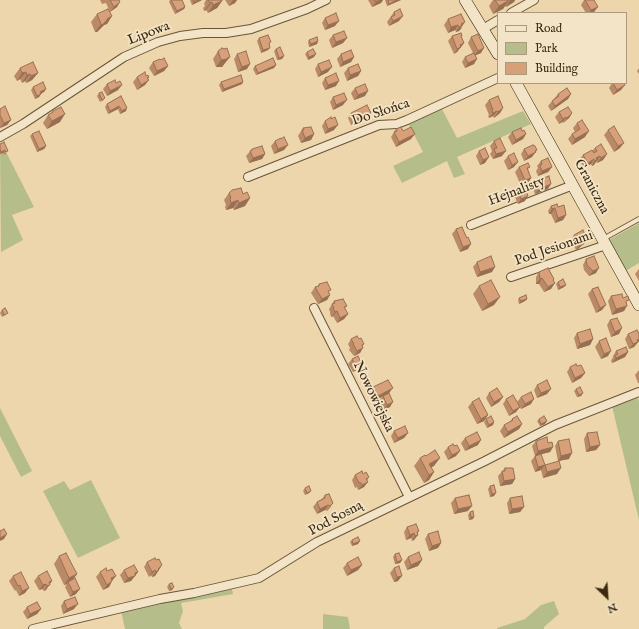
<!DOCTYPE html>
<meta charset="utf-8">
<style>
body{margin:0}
#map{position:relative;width:639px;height:629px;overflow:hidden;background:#edd6ab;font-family:"IM FELL English",serif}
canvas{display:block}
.legend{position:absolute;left:497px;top:12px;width:130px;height:72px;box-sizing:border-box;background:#f3e4c8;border:1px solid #aa9a7e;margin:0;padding:5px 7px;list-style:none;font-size:12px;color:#3c2a10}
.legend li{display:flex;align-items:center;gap:8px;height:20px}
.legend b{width:20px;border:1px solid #aa9a7e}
.north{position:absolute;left:587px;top:577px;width:40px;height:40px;-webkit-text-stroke:3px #f3e4c8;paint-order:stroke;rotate:155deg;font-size:11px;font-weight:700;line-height:16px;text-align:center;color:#3c2a10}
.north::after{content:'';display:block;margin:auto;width:14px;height:18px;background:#3c2a10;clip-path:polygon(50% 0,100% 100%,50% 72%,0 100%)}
</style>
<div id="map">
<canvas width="639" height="629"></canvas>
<ul class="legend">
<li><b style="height:5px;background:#f3e4c8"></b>Road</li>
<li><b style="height:11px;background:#b5be8b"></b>Park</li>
<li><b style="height:11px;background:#d8a078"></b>Building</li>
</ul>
<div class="north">N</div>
</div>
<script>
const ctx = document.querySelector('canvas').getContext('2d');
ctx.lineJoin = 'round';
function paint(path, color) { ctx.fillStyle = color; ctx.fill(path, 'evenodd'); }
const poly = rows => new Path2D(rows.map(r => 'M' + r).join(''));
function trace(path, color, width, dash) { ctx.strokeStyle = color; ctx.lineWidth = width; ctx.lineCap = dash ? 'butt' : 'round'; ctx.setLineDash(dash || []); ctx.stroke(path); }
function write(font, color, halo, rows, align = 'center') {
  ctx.font = font + ' "IM FELL English",serif'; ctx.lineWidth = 3.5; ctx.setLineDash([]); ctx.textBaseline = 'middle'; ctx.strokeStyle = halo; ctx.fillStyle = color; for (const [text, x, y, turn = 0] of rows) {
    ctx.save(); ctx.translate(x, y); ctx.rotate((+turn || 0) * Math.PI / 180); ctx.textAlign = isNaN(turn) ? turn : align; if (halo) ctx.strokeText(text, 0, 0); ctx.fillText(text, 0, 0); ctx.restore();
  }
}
paint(poly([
 [441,107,457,138,523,111,531,124,457,157,465,174,454,178,447,161,402,183,393,166,423,152,408,123],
 [2,144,34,207,12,215,23,240,1,252,0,145],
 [639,223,639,263,624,272,607,241],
 [637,397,639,401,639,520,612,406],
 [0,408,32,471,21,477,0,436],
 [91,480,120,538,78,558,43,491,64,481,70,490],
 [232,589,233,594,181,603,183,611,179,623,182,629,125,629,121,611,169,600],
 [554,601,559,614,544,627,544,629,497,629,497,628,525,619,541,605],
 [323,614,348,617,350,629,323,629]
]), '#b5be8b');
const lane = poly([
 [603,239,639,219]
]);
const street = poly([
 [511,13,534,0],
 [483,29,498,20],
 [0,137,23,124,124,57,158,42,180,36,203,33,226,33,251,29,307,9,326,0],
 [248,177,379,125,397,124,407,120,498,78],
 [471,225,573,185],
 [511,277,606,245],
 [314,308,409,497],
 [33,629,160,599,194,593,259,578,317,542,485,461,555,425,639,392]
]);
const secondary = poly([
 [465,0,498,54],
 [516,83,639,305]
]);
trace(lane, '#685537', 5.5);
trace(street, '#685537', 10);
trace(secondary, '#3c2a10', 12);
trace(lane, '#f3e4c8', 4);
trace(street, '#f3e4c8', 8);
trace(secondary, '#f3e4c8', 11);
paint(poly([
 [100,0,119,0,117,7,110,12,106,3,102,4],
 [170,0,182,0,185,7,184,9,175,14,169,2],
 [190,0,202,0,192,5],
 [206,0,222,0,222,1,217,8,208,13,206,10,204,11,203,8,205,6,204,4],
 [225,0,237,0,235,3,229,6],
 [368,0,383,0,381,3,372,7],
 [385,0,401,0,387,6],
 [493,0,515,0,514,2,506,7,505,6,503,9,493,14,489,6],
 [584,0,594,0,594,12,592,13,586,13,581,5],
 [394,12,399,21,389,26,387,22],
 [97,14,112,16,107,24,104,25,97,32,95,32,91,22],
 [325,18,335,26,325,30,322,23],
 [448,19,462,28,459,31,456,32,455,30,448,33,444,25],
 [333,35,347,38,343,43,332,48,329,40],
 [452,36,461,37,464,43,457,52,454,54,448,41],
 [471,37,481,53,476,55,474,64,465,68,462,62,465,57,473,53,468,43],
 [259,38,269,45,268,50,261,53,257,41],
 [309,40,318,41,317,44,309,47,308,42],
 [276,49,284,56,282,59,277,60,274,51],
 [218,51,224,64,222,67,216,67,213,59],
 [307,52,314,57,308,60,305,54],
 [237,54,247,69,238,72,234,59],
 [341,54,354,57,351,62,340,67,337,59],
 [161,60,168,66,164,71,154,76,149,68,153,62],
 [318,64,328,72,318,77,315,69],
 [276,65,274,68,256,75,253,69,255,66],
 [20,68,38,73,32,80,26,83,25,81,22,83,20,79,17,81,14,76],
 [348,68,361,71,358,76,347,81,344,73],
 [639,68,639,74,637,71],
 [146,76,149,77,145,85,137,90,133,82,137,77],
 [325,78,336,86,325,90,322,83],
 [221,82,243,82,242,84,222,92,219,85],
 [612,83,624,83,621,90,613,95,609,88],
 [107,84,118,90,107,96,103,89],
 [33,87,46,89,44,92,41,94,39,97,35,99,31,90],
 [355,88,365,96,354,100,351,93],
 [99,93,104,100,100,102,97,96],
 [558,94,571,94,568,99,551,111,548,106],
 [121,96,126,111,120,114,118,109,108,114,105,107,107,104],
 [333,97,343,105,333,110,330,102],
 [489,100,503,108,500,113,494,118,493,116,489,118,488,116,489,115,485,105],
 [0,109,11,120,7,125,0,128],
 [53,111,60,122,47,129,43,123,48,115,51,113],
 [559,112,572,113,569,118,563,123,562,122,559,124,555,117],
 [351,113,367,118,351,125,348,118],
 [325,121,334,130,325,134,322,126],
 [577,123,585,137,572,145,568,139,572,134,575,132,573,128],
 [303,128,314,134,311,140,301,143,298,136],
 [396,129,403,131,411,139,396,147,391,137],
 [608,130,620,148,614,152,604,135],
 [522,131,526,134,523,139,512,145,508,137,512,132],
 [32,134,46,146,44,149,37,152,30,136],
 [275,141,284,150,274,154,271,146],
 [494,141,502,156,493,159,490,154,492,151,490,146],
 [4,142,6,154,4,155,3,153,0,154,0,144],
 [595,148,607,154,603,160,597,163,596,161,594,165,592,166,591,164,584,168,579,160,583,155,592,151],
 [252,149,265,154,262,159,249,163,246,156],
 [524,149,537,150,532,157,524,161,521,154],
 [479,151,485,163,480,165,476,156],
 [508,156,514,167,508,170,504,161],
 [541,161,552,167,548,172,538,176,536,171,538,168,537,166],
 [519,167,530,167,528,169,531,178,528,183,521,186,515,172],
 [536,181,548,189,535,194,532,186],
 [517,188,525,201,518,204,513,193],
 [229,193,243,194,250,198,245,206,234,210,233,208,226,210,225,207,226,205,224,200],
 [551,206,566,215,563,220,555,223,551,214,549,214,548,211],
 [456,229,465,234,467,238,468,249,460,252,452,234],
 [574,235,587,239,584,244,581,246,578,249,576,250,571,240],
 [586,259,596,273,589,276,584,270,583,265],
 [477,262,492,272,477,277,473,267],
 [639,269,639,281,635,274],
 [539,272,554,279,551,289,544,292,539,284,536,284,536,277],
 [558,282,566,285,564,287,558,290,556,284],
 [319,284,329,292,330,295,327,300,318,304,311,293,315,287,318,286],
 [479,286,494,305,482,311,473,294],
 [592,289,602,310,596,313,588,294],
 [611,296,623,298,627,304,624,311,612,315,608,301],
 [519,298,527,299,525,301,519,304,518,300],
 [334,301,347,306,345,308,348,314,344,319,337,323,333,316,331,317,330,313,330,312,329,309],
 [2,310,6,315,2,317,0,313],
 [610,320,619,334,611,337,607,325],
 [577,333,593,339,590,345,577,349,574,338],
 [628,334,639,341,634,347,629,349,625,339],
 [351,339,362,346,360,353,354,356,349,350,350,348,348,344],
 [599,341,608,356,601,359,595,347],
 [616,351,628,352,625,357,612,363,611,361,613,357,613,356],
 [352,359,362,364,358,369,353,372,348,364],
 [577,366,585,373,581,378,572,383,567,372,570,367],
 [639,370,639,383,638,383,635,375],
 [537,385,547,394,537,398,534,390],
 [373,387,389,393,390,407,383,410,379,401,382,397,374,401,369,392],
 [576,389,583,393,581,396,577,397,574,391],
 [489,393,503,397,499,402,491,407,486,398],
 [521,397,531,404,521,409,517,402],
 [506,399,520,407,516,412,509,416,503,404],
 [472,402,488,415,484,421,477,424,468,407],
 [486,419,494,422,493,425,487,428,484,422],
 [512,419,522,424,519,429,504,438,500,431,504,425,509,423],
 [539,419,545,424,540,426,537,421],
 [394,431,408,433,404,438,394,443,391,436],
 [587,433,600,445,596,450,586,452,584,439],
 [465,438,478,445,465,451,461,443],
 [536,441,548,443,553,447,550,452,541,454,545,465,541,470,535,472,531,461,535,456,532,446],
 [558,441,569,459,558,461,555,446],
 [448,447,456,456,448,460,444,452],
 [420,458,434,466,431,467,434,472,429,480,424,483,414,466],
 [545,465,557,474,543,478,541,470],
 [505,468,515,479,512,484,500,486,498,476],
 [363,474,369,477,364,487,358,490,357,487,355,488,352,480,355,475],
 [490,486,494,496,490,497,488,489],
 [305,488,309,493,305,495,303,491],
 [325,495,333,503,330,508,327,511,325,510,317,514,313,507,317,502,322,499],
 [455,498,468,511,454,514,451,503],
 [510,498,524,507,520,512,509,514,507,503],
 [470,512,473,519,469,520,468,515],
 [407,527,418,534,414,540,412,541,411,538,406,540,404,532],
 [428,534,441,543,438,548,429,551,425,539],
 [352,540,358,544,352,546,350,542],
 [395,554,402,560,400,563,395,564,393,557],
 [59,556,77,574,73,579,76,594,70,597,65,587,67,584,64,585,54,564],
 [408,557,422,560,418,566,407,570,404,562],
 [156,560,162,565,155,576,152,577,151,575,149,577,144,567,147,562],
 [347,563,362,565,358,570,347,576,343,568],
 [394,568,398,581,394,582,390,573],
 [124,570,138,572,131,581,124,583,120,575],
 [100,572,112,581,109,587,103,590,96,577],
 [13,576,25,593,19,596,16,590,15,591,9,581],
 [38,576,49,584,46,590,44,591,42,589,39,590,34,581],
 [169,584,174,587,172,590,169,591,167,587],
 [64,601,74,609,63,614,61,606],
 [27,607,41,609,37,614,27,619,23,612]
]), '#ba8a67');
paint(poly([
 [199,0,202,0,192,5,194,2],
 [233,0,237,0,235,3,229,6],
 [380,0,383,0,381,3,372,7,376,2],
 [397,0,401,0,387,6,389,4],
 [507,0,509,0,503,9,493,14,499,6],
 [510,0,515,0,514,2,506,7],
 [222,1,217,8,208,13,213,5],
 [120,2,117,7,110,12,114,7],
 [212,2,206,10,204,11,210,3],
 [185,7,184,9,175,14,177,11],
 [598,7,594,12,592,13,589,13,591,10],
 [112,16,107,24,104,25,97,32,95,32,101,24,107,19],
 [403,16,399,21,389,26,393,21],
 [339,21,335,26,325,30,328,25],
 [465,22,459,31,456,32,461,24],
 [458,25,455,30,448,33,451,27],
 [347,38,343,43,332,48,336,42],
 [318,41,317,44,309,47,311,44],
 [464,43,457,52,454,54,460,45],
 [270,48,268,50,261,53,263,50],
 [484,48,481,53,474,56,478,51],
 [316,54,314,57,308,60,309,57],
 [284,56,282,59,277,60,279,58],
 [230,57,222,67,216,67,221,60],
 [354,57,351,62,340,67,343,62],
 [477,59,474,64,465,68,468,63],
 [250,64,247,69,238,72,242,67],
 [276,65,274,68,256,75,258,73],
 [168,66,164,71,154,76,157,71],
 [332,67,328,72,318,77,321,72],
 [361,71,358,76,347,81,350,75],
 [26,72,20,79,17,81,22,73],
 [38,73,32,80,26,83,31,76],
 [30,74,25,81,22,83,27,75],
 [149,77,146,82,149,80,145,85,137,90,141,85],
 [339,81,336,86,325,90,328,85],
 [243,82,242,84,222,92,224,89],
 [122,85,118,90,107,96,110,91],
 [625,85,621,90,613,95,617,90],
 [46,89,44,92,38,95,40,92],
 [368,91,365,96,354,100,358,95],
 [41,94,39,97,35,99,37,96],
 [571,94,568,99,551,111,555,106],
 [347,100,343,105,333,110,336,105],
 [119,106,118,109,108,114,110,111],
 [127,108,126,111,120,114,122,111],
 [503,108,500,113,494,118,498,112],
 [497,111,493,116,489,118,493,113],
 [371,113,367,118,351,125,354,120],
 [572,113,569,118,563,123,567,118],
 [65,114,60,122,47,129,52,121],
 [566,117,562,122,559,124,563,119],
 [11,120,7,125,0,128,4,123],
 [338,125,334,130,325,134,328,129],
 [589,131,585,137,572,145,575,139],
 [314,134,311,140,301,143,305,138],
 [415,134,411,139,396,147,399,142],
 [526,134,523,139,512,145,516,140],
 [624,143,620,148,614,152,618,146],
 [288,145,284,150,274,154,278,149],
 [46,146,44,149,37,152,39,149],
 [5,150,3,153,0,154,1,152],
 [537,150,532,157,524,161,528,156],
 [506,151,502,156,493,159,496,154],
 [265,154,262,159,249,163,253,158],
 [607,154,603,160,597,163,601,158],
 [600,156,594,165,592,166,596,158],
 [489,157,485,163,480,165,483,160],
 [594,159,591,164,584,168,588,163],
 [518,162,514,167,508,170,512,165],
 [552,167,548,172,538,176,542,171],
 [531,178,528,183,521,186,525,180],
 [551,184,548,189,535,194,539,189],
 [528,196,525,201,518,204,521,199],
 [250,198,245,206,234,210,239,203],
 [238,200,233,208,226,210,231,203],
 [555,208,551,214,549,214,552,209],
 [566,215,563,220,555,223,558,218],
 [587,239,584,244,581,246,578,249,576,250,581,242],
 [471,244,468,249,460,252,463,247],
 [495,267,492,272,477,277,480,272],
 [599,268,596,273,589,276,593,271],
 [542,278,539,284,536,284,540,279],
 [555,283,551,289,544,292,548,287],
 [566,285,564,287,558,290,560,287],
 [330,295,327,300,318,304,322,299],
 [500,297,494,305,482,311,488,304],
 [527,299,525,301,519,304,521,301],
 [606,305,602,310,596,313,600,308],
 [627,306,624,311,612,315,616,309],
 [337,311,333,316,331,317,335,312],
 [348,314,344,319,337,323,340,318],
 [622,328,619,334,611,337,615,332],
 [593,339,590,345,577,349,580,344],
 [639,339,639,341,634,347,629,349,637,340],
 [364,344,360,349,363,348,360,353,354,356,362,345],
 [611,351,608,356,601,359,604,354],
 [628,352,625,357,612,363,616,358],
 [362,364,358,369,353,372,356,367],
 [585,373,581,378,572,383,575,378],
 [393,388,389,393,374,401,378,396],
 [551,389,547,394,537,398,541,393],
 [583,393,581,396,577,397,579,395],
 [503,397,499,402,491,407,494,402],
 [534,399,531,404,521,409,525,404],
 [393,402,390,407,383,410,387,405],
 [520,407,516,412,509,416,513,411],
 [488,415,484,421,477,424,481,419],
 [547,421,545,424,540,426,541,424],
 [494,422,493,425,487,428,489,425],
 [522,424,519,429,504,438,508,432],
 [408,433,404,438,394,443,398,438],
 [481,440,478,445,465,451,469,446],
 [600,445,596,450,586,452,590,447],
 [553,447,550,452,535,456,538,451],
 [460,451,456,456,448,460,452,455],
 [572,453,569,459,558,461,561,456],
 [440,458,434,466,426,470,429,464],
 [545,465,541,470,535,472,538,467],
 [561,468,557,474,543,478,547,472],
 [434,472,429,480,424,483,429,475],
 [515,479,512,484,500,486,504,481],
 [368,482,364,487,358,490,362,485],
 [311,491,309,493,305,495,307,493],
 [496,493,494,496,490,497,492,494],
 [328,505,325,510,317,514,320,509],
 [472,506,468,511,454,514,458,509],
 [524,507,520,512,509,514,512,509],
 [471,517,474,517,473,519,469,520],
 [419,531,416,535,418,535,414,540,412,541,417,532],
 [414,533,411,538,406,540,410,535],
 [7,534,4,539,0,541,0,538],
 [360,541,358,544,352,546,353,544],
 [441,543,438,548,429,551,432,546],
 [402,560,400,563,395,564,397,562],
 [422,560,418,566,407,570,411,565],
 [162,565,155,576,152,577,158,569],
 [362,565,358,570,347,576,351,570],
 [155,570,151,575,149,577,152,572],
 [138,572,131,581,124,583,128,578],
 [77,574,71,582,68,582,67,584,64,585,69,578],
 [116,576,112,581,111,578],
 [402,576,398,581,394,582,397,577],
 [52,581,46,590,44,591,47,586,49,582],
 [112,581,109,587,103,590,107,585],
 [46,584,42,589,39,590,43,585],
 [174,587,172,590,169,591,171,589],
 [29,588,25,593,19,596,22,591],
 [80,589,76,594,70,597,73,592],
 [78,604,74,609,63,614,67,609],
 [41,609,37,614,27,619,30,614]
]), '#977054');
const building = poly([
 [110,0,119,0,120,2,114,7,110,0],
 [171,0,182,0,185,7,177,11,171,0],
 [193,0,199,0,194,2,193,0],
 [208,0,222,0,222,1,213,5,212,2,210,3,208,0],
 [374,0,380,0,376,2,374,0],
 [388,0,397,0,389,4,388,0],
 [495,0,507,0,508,1,499,6,495,0],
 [585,0,594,0,598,7,591,10,585,0],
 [108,9,112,16,107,19,107,20,102,25,101,24,97,14,108,9],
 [400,9,403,16,393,21,391,17,395,15,394,12,400,9],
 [336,13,339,21,328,25,325,18,336,13],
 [461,14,465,22,461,24,462,26,459,27,458,25,451,27,448,19,461,14],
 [344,31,347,38,336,42,333,35,344,31],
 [461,33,462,36,461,36,464,43,460,45,461,47,457,49,452,36,461,33],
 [478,34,484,48,478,51,471,37,478,34],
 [268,35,271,42,269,43,270,48,263,50,259,38,268,35],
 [317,37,318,41,311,44,309,40,317,37],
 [280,47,284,56,279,58,276,49,280,47],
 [222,48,224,49,227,48,230,57,227,58,227,59,221,60,218,51,222,48],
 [313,49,316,54,309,57,307,52,313,49],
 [351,50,354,57,343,62,341,54,351,50],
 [246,51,250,64,242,67,237,54,246,51],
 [474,53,477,59,468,63,465,57,474,53],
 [164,58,168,66,157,71,153,62,160,59,161,60,164,58],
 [273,58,276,65,258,73,255,66,273,58],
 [329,60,332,67,321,72,318,64,329,60],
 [33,62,38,73,31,76,30,74,27,75,26,72,22,73,20,68,33,62],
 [358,64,361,71,350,75,348,68,358,64],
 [145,72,146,76,148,75,149,77,147,78,149,80,141,85,137,77,145,72],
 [336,73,339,81,328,85,325,78,336,73],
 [241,75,243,82,224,89,221,82,241,75],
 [115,80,116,83,120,81,122,85,110,91,107,84,115,80],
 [43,82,46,89,40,92,41,94,37,96,33,87,43,82],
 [613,83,624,83,625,85,617,90,613,83],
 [365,84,368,91,358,95,355,88,365,84],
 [567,88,571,94,555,106,552,101,559,96,558,94,567,88],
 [102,92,105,98,102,100,99,93,102,92],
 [344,93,347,100,336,105,333,97,344,93],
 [121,96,127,108,122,111,119,106,110,111,107,104,121,96],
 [498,96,503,108,498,112,497,111,493,113,492,111,493,110,489,100,498,96],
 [367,105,371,113,354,120,351,113,367,105],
 [5,106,11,120,4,123,0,115,0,109,5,106],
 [61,107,65,114,52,121,48,115,53,112,53,111,61,107],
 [568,107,572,113,567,118,566,117,563,119,559,112,568,107],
 [331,117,331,119,335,117,338,125,328,129,325,121,331,117],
 [582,120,589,131,575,139,572,134,580,129,577,123,582,120],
 [614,126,624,143,618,146,608,130,614,126],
 [311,127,314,134,305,138,302,130,304,130,303,128,311,127],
 [401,127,403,131,411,127,415,134,399,142,394,132,397,131,396,129,401,127],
 [521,128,522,131,524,130,526,134,516,140,512,132,521,128],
 [39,131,46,146,39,149,32,134,39,131],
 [284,137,288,145,278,149,275,141,281,138,281,139,284,137],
 [500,138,506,151,496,154,494,149,497,148,494,141,500,138],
 [4,142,8,151,6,152,5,150,1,152,0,149,0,144,4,142],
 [601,144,607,154,601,158,600,156,596,158,597,160,595,161,594,159,588,163,583,155,592,150,594,153,597,151,595,148,601,144],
 [533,145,535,146,537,150,535,151,536,152,528,156,524,149,533,145],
 [262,146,265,154,253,158,250,151,252,150,252,149,262,146],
 [485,148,489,157,483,160,479,151,485,148],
 [514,153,518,162,512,165,508,156,514,153],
 [548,158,552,167,542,171,540,166,542,164,541,161,548,158],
 [528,163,530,167,527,168,531,178,525,180,519,167,528,163],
 [549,176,551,184,539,189,536,181,549,176],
 [524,185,528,196,521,199,517,188,524,185],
 [241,188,243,194,247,192,250,198,239,203,238,200,231,203,230,199,231,198,229,193,232,190,241,188],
 [557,204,558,207,564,205,566,215,558,218,555,208,552,209,551,206,557,204],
 [462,227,465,234,467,238,468,237,471,244,463,247,456,229,462,227],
 [583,230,587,239,581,242,582,244,579,245,574,235,583,230],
 [491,256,495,267,480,272,477,262,491,256],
 [594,256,599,268,593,271,587,265,586,259,594,256],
 [548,268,554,279,553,280,555,283,548,287,542,278,540,279,539,272,548,268],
 [563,279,566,285,560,287,558,282,563,279],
 [491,280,500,297,488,304,479,286,491,280],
 [327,282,331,290,328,291,330,295,322,299,315,287,319,286,319,284,327,282],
 [598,287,606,305,600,308,592,289,598,287],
 [622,294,623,298,628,296,629,300,626,301,627,306,616,309,611,296,622,294],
 [526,295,527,299,521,301,519,298,526,295],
 [343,299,347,306,344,307,348,314,340,318,337,311,335,312,333,308,334,308,332,304,335,303,334,301,343,299],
 [5,308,8,313,4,315,2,310,5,308],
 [617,318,622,328,615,332,610,320,617,318],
 [590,329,593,339,580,344,577,333,590,329],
 [637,330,639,334,639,339,637,340,638,342,633,344,628,334,637,330],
 [357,336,359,339,361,338,364,344,362,345,363,348,357,351,353,344,354,344,351,339,357,336],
 [606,338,611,351,604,354,599,341,606,338],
 [626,347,628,352,616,358,615,356,618,354,616,351,626,347],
 [358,356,362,364,356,367,352,359,358,356],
 [576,364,577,366,581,365,585,373,575,378,570,367,576,364],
 [388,380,393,388,378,396,373,387,388,380],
 [547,380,551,389,541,393,537,385,547,380],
 [580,387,583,393,579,395,576,389,580,387],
 [497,388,503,397,494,402,489,393,497,388],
 [531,392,534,399,525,404,521,397,531,392],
 [389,393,393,402,387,405,383,396,389,393],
 [513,395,520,407,513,411,506,399,513,395],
 [479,398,488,415,481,419,472,402,479,398],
 [491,416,494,422,489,425,486,419,491,416],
 [517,416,522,424,508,432,504,425,513,420,512,419,517,416],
 [544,416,547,421,541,424,539,419,544,416],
 [405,426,408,433,398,438,394,431,405,426],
 [477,432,481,440,469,446,465,438,477,432],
 [597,432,600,445,590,447,587,433,597,432],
 [547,437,548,443,552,442,553,447,538,451,536,441,547,437],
 [569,439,572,453,561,456,558,441,569,439],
 [453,444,454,446,457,445,460,451,452,455,448,447,453,444],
 [435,450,440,458,429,464,434,472,429,475,420,458,425,455,426,456,435,450],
 [541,454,545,465,538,467,535,456,541,454],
 [559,461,561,468,547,472,545,465,559,461],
 [505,468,513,468,515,479,504,481,502,471,505,471,505,468],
 [362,471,363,474,366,472,369,477,366,479,368,482,362,485,360,482,359,483,355,475,362,471],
 [494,485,496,493,492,494,490,486,494,485],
 [309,486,311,491,307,493,305,488,309,486],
 [329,494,333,503,330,506,328,505,320,509,317,502,325,498,325,495,329,494],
 [469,495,472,506,458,509,455,498,469,495],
 [522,496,524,507,512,509,510,498,522,496],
 [473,511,474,517,471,517,470,512,473,511],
 [416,524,419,531,417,532,418,535,415,536,414,533,410,535,407,527,416,524],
 [4,529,7,534,0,538,0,531,4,529],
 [438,531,441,543,432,546,428,534,438,531],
 [358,537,360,541,353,544,352,540,358,537],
 [419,552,422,560,411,565,408,557,419,552],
 [66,553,77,574,69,578,59,556,66,553],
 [399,553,402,560,397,562,395,554,399,553],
 [358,557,362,565,351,570,347,563,358,557],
 [155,558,156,560,159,559,162,565,158,569,159,570,156,572,155,570,152,572,147,562,155,558],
 [134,565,138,572,135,573,135,576,128,578,124,570,134,565],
 [399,566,402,576,397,577,394,568,399,566],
 [106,568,107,571,112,569,116,576,111,578,112,581,107,585,100,572,106,568],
 [47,571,52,581,49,582,50,585,47,586,46,584,43,585,38,576,47,571],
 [21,572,29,588,22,591,20,585,18,586,13,576,21,572],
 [75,578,80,589,73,592,68,582,75,578],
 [172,583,174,587,171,589,169,584,172,583],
 [75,597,78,604,67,609,64,601,75,597],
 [37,602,41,609,30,614,27,607,37,602]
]);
paint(building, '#d8a078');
trace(building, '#977054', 1);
write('14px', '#3c2a10', '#f3e4c8', [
 ["Lipowa",149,34,-21],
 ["Do Słońca",381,113,-18],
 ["Graniczna",591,187,62],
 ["Hejnalisty",517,192,-21],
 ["Pod Jesionami",554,249,-19],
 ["Nowowiejska",373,397,64],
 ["Pod Sosną",336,519,-28]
]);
</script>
